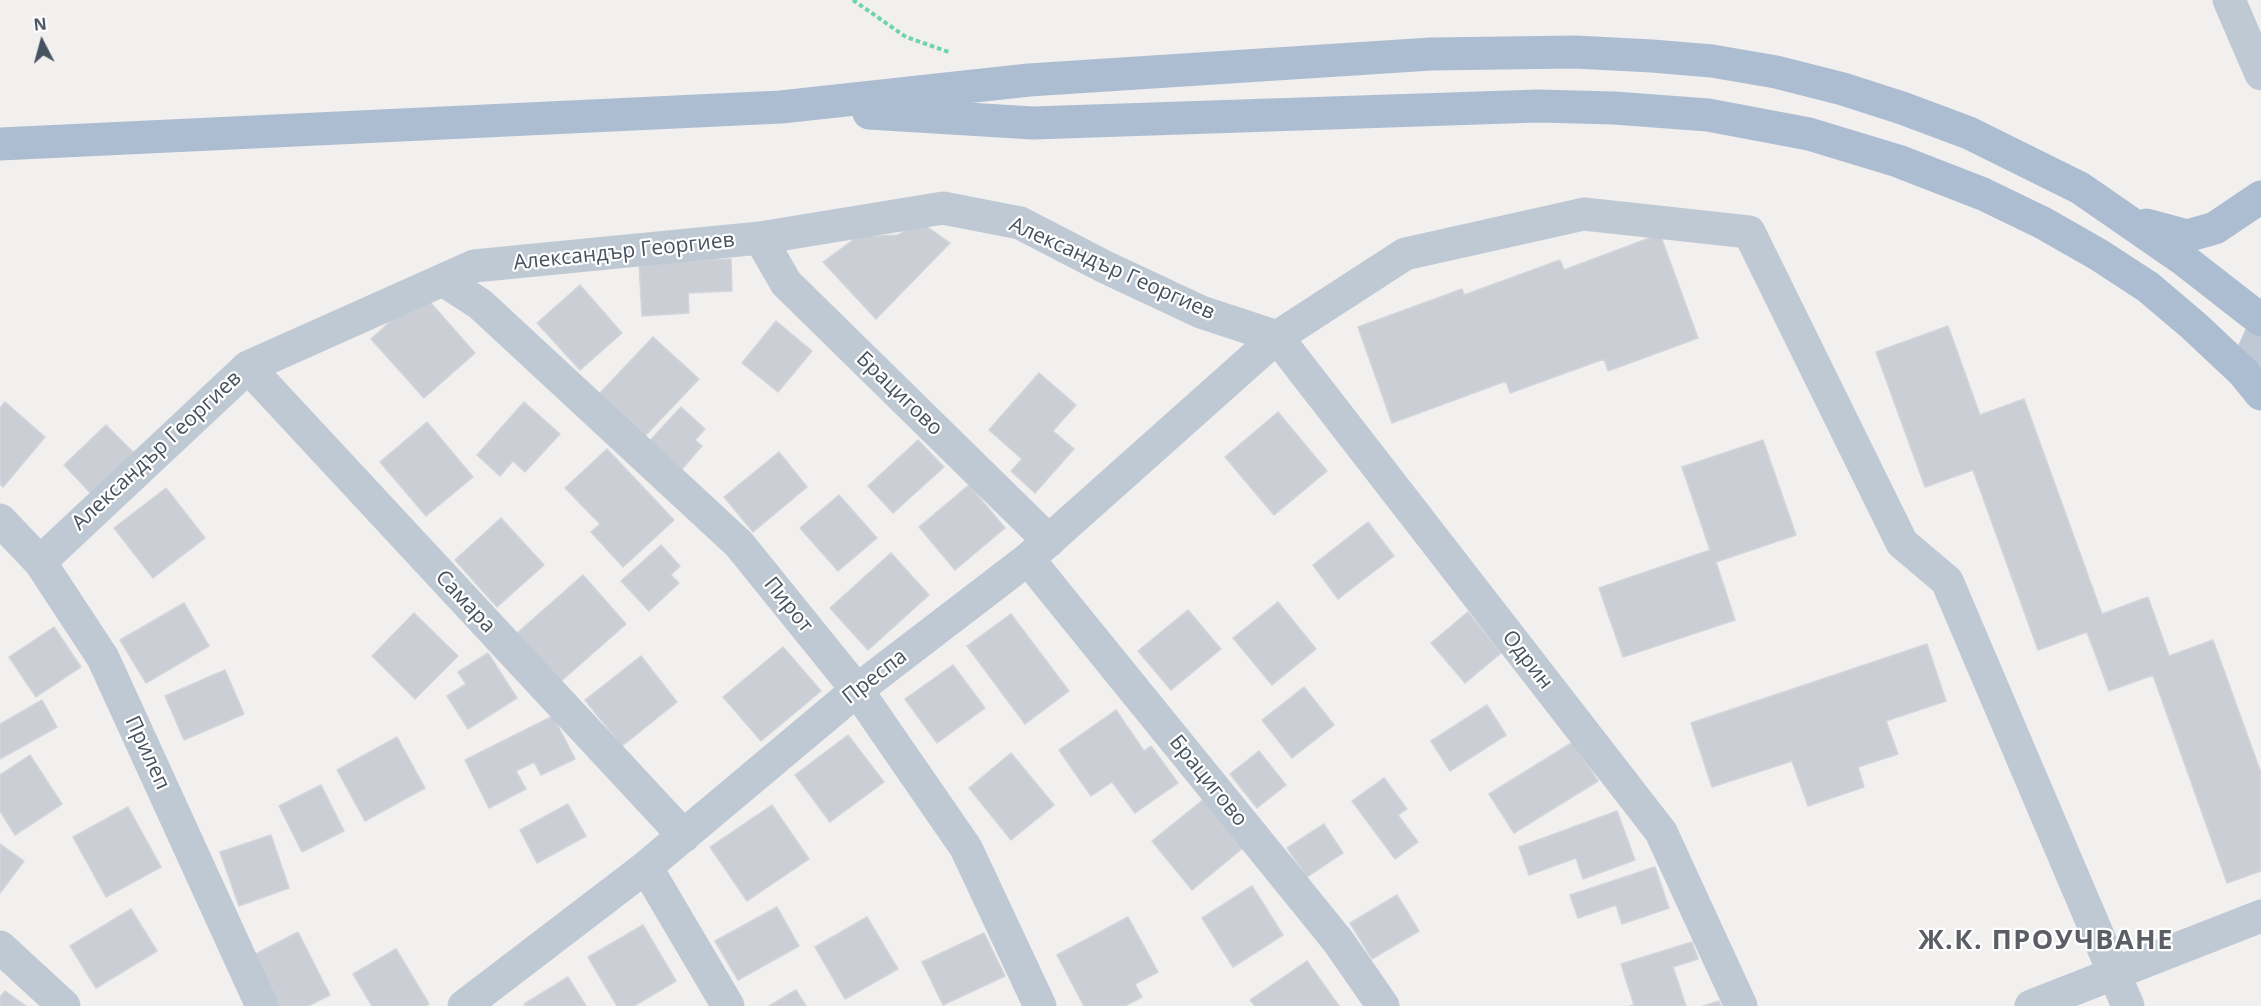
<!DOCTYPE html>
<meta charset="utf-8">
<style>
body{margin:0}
#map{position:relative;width:2261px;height:1006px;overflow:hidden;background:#f2efef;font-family:"Open Sans",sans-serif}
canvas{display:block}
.north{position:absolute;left:12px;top:12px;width:60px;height:60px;-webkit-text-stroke:4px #fff;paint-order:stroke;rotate:354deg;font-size:16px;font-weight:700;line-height:24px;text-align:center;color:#46525f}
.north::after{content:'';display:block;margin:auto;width:21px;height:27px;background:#46525f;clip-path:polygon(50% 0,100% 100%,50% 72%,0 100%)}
</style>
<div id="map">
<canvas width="2261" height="1006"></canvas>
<div class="north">N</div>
</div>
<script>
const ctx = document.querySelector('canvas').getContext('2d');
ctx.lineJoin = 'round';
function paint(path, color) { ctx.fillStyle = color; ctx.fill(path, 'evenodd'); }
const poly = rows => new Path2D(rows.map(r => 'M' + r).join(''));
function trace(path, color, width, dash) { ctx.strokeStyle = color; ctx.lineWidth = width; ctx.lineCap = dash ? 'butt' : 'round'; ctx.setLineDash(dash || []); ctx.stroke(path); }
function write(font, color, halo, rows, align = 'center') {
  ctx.font = font + ' "Open Sans",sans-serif'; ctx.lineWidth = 4.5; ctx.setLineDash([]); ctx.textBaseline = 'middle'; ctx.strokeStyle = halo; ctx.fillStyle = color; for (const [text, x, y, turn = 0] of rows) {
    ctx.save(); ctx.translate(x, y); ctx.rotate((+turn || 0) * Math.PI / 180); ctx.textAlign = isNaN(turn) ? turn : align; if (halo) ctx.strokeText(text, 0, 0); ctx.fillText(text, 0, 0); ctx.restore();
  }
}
const building = poly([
 [919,221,950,243,876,319,823,262,857,237,898,235,919,221],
 [1660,234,1698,338,1608,371,1604,359,1510,393,1506,381,1392,423,1358,327,1462,289,1464,295,1560,260,1564,270,1660,234],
 [731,259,732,291,688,293,689,313,642,316,639,263,731,259],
 [580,285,622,333,580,370,537,323,580,285],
 [422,293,475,353,424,398,371,339,422,293],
 [776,321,812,351,778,392,742,363,776,321],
 [1948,326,1980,415,2024,399,2102,614,2148,597,2169,656,2213,640,2261,773,2261,871,2227,883,2153,675,2109,691,2087,632,2038,650,1973,470,1925,487,1876,352,1948,326],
 [653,337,699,379,644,437,598,395,653,337],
 [1039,373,1076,405,1053,431,1074,449,1035,493,1011,471,1022,459,989,430,1039,373],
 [5,402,45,437,3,487,0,484,0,408,5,402],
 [524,402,560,434,525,472,513,461,500,476,477,455,524,402],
 [681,407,705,429,695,440,702,446,675,477,643,448,681,407],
 [1278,412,1327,471,1274,515,1225,457,1278,412],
 [427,422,473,477,426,516,380,462,427,422],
 [106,425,143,462,100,503,64,465,106,425],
 [918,440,944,467,893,513,868,486,918,440],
 [1763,440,1796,535,1716,562,1735,620,1623,657,1599,588,1710,550,1682,467,1763,440],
 [607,449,674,520,623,567,591,532,600,524,565,488,607,449],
 [779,452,807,487,753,532,724,497,779,452],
 [969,485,1005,528,955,570,919,527,969,485],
 [166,488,205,538,153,578,114,528,166,488],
 [839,495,877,538,838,571,800,528,839,495],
 [501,518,544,565,497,607,455,560,501,518],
 [1368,522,1394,556,1338,599,1313,565,1368,522],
 [661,545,680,566,671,575,679,583,649,611,621,581,661,545],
 [891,553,929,595,868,650,830,608,891,553],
 [583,575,626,624,559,683,516,634,583,575],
 [1278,602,1316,649,1272,685,1233,638,1278,602],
 [184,603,209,646,146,683,120,640,184,603],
 [1188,610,1221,649,1171,690,1138,651,1188,610],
 [1468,612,1501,653,1465,683,1431,643,1468,612],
 [414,613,458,656,415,699,372,656,414,613],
 [1011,614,1069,691,1025,724,967,646,1011,614],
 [54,627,81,667,36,697,9,657,54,627],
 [1927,644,1946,701,1886,721,1898,754,1858,767,1864,787,1808,806,1792,761,1712,787,1691,723,1927,644],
 [783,647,821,691,761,741,723,697,783,647],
 [488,653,517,698,468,729,447,696,466,684,458,672,488,653],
 [641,656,677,702,622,746,585,700,641,656],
 [953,665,985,708,937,743,905,699,953,665],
 [225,670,244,714,184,740,165,696,225,670],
 [1304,687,1334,725,1292,758,1262,720,1304,687],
 [42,700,57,727,0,759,0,724,42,700],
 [1487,705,1506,735,1450,771,1431,741,1487,705],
 [1116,710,1144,751,1151,746,1178,783,1135,813,1112,782,1091,796,1059,750,1116,710],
 [553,716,575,759,541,775,534,762,516,771,526,789,489,808,465,760,553,716],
 [848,735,884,782,830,822,795,775,848,735],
 [397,737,425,788,365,821,337,770,397,737],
 [1573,742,1598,781,1514,833,1489,794,1573,742],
 [1259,751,1286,785,1257,808,1230,774,1259,751],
 [1011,753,1054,805,1011,840,969,788,1011,753],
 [30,755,62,804,15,835,0,811,0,775,30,755],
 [1384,778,1407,809,1398,815,1418,842,1395,859,1352,801,1384,778],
 [321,785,344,831,302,852,279,806,321,785],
 [1204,799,1244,847,1192,890,1152,841,1204,799],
 [568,804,586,836,537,863,520,830,568,804],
 [772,805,809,859,747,901,710,847,772,805],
 [128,807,161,867,106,897,73,837,128,807],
 [1617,811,1635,860,1583,879,1576,858,1529,875,1519,847,1617,811],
 [1324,824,1343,853,1307,877,1287,848,1324,824],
 [271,835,289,888,239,906,220,852,271,835],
 [0,844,24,861,0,893,0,844],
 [1655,867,1669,908,1622,924,1616,905,1578,918,1570,895,1655,867],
 [1252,886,1283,935,1233,967,1202,918,1252,886],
 [1397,895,1419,931,1372,959,1350,923,1397,895],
 [777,907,799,946,738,980,715,941,777,907],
 [131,909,157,951,96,988,70,946,131,909],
 [867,917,898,969,845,999,815,947,867,917],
 [1128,917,1158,972,1135,984,1142,997,1125,1006,1084,1006,1057,955,1128,917],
 [643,925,676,981,634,1006,617,1006,588,957,643,925],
 [298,932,330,995,308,1006,268,1006,244,960,298,932],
 [984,933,1005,976,943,1005,922,962,984,933],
 [1692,942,1698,959,1673,967,1686,1006,1630,1006,1634,1005,1621,964,1692,942],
 [396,949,429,1004,426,1006,372,1006,353,974,396,949],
 [1307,961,1339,1006,1255,1006,1250,1000,1307,961],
 [568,977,586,1006,526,1006,524,1004,568,977],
 [796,990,806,1006,769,1006,796,990],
 [5,991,26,1006,0,1006,0,997,5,991],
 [1719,1001,1721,1006,1703,1006,1719,1001]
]);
paint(building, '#cbced5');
trace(building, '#d3d5dc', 1.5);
trace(poly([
 [853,0,906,37,949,52]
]), '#6ed5a8', 4, [4.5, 3]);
trace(poly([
 [2229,0,2261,74],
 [760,238,786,283,1049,541],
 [443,280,480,304,739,544,857,690,966,848,1040,1006],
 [1277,337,1661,832,1741,1006],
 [248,367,684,836],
 [2244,373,2261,335],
 [0,520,40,562,103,658,262,1006],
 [1028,559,1338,941,1383,1006],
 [40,562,248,367,474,266,760,238,943,208,1020,223,1105,267,1201,312,1277,337],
 [646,867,728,1006],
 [0,947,64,1006],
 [464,1006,646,867,857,690,1028,559,1277,337,1405,254,1584,214,1749,232,1902,543,1947,581,2128,1006],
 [2031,1006,2261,916]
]), '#bfc9d3', 33);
trace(poly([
 [869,113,1033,123,1538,106,1614,108,1708,115,1809,134,1898,161,1983,194,2043,223,2099,255,2148,287,2194,326,2244,373,2261,394],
 [0,144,781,107,1029,80,1431,54,1575,52,1652,56,1712,61,1776,72,1843,89,1902,108,1969,133,2080,188,2184,260,2261,320],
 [2146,225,2187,236,2215,228,2261,197]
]), '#adbdd1', 33);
write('21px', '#46525f', '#fff', [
 ["Александър Георгиев",624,252,-6],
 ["Александър Георгиев",1112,269,24],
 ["Брацигово",899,394,44],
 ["Александър Георгиев",157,451,-43],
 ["Самара",465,602,47],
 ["Пирот",788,605,51],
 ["Одрин",1527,660,52],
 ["Преспа",875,677,-38],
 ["Прилеп",147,753,65],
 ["Брацигово",1208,781,51]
]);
ctx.letterSpacing = '1.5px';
write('bold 27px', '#5b5f65', '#fff', [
 ["Ж.К. ПРОУЧВАНЕ",2046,941]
]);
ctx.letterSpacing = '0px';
</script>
